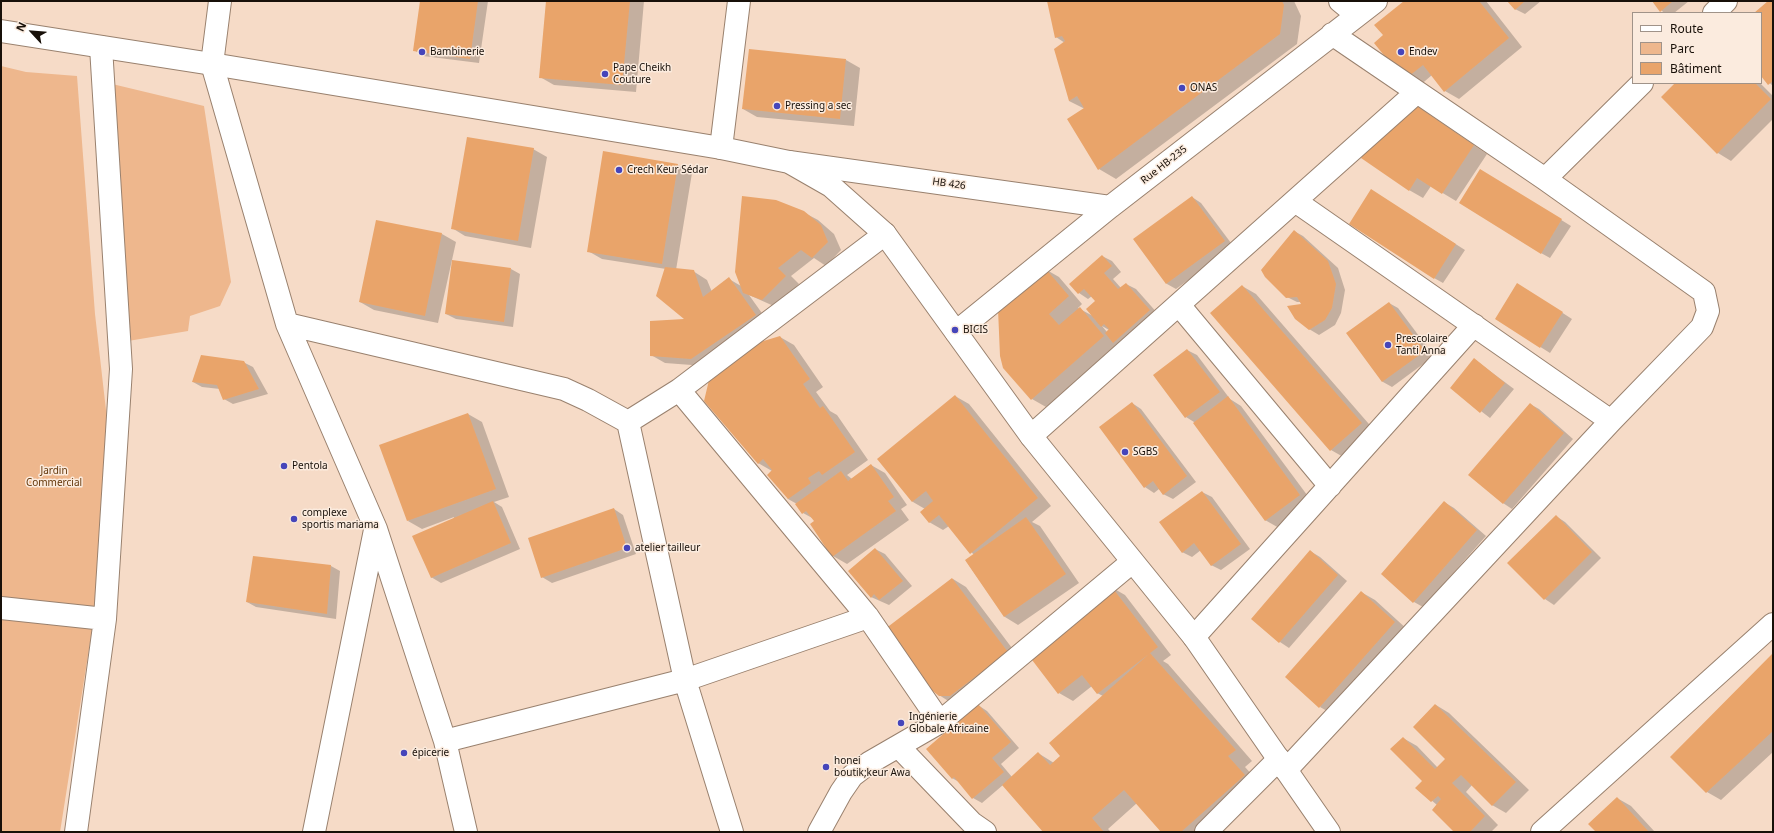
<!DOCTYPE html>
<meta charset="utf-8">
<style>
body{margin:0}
#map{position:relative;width:1774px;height:833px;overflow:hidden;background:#f6dbc7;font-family:"Noto Sans",sans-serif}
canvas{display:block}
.frame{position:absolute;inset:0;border:2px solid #181009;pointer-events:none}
.legend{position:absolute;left:1632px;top:12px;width:130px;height:72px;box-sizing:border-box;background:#fbebde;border:1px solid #a09389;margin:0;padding:5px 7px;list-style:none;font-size:12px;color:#181009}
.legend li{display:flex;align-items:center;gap:8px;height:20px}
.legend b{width:20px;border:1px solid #a09389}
.north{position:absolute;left:12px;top:12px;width:40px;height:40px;-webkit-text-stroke:3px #fbebde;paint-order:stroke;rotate:296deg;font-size:11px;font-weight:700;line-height:16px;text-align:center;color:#181009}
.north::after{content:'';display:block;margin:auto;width:14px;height:18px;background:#181009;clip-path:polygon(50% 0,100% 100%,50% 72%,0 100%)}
</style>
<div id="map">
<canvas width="1774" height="833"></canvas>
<div class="frame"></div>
<ul class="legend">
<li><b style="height:5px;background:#fff"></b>Route</li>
<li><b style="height:11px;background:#eeb78d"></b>Parc</li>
<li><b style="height:11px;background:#e9a46a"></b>Bâtiment</li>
</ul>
<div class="north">N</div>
</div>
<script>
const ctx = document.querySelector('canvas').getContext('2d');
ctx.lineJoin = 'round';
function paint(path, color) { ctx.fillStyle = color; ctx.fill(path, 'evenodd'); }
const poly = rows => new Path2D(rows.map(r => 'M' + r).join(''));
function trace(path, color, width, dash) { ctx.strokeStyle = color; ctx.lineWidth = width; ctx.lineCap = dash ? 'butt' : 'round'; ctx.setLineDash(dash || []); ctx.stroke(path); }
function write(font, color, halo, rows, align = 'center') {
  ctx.font = font + ' "Noto Sans",sans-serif'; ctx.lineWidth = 3; ctx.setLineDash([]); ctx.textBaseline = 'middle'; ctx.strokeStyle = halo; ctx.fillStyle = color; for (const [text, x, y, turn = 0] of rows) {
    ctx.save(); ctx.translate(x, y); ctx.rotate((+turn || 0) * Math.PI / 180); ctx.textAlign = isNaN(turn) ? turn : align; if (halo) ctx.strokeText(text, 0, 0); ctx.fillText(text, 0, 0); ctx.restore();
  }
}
paint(poly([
 [1,66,26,72,77,76,95,314,107,419,98,592,60,832,1,832],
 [108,83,204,106,231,282,220,306,190,316,188,331,128,341]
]), '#eeb78d');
paint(poly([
 [421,1,488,1,479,63,423,56,414,50],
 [547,1,644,1,636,92,554,85,540,77],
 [1048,1,1294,1,1301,16,1297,44,1116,179,1099,169,1085,109,1069,101,1065,43,1056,37],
 [1405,1,1486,1,1522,47,1459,99,1445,91,1432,75,1418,87,1384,35],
 [1509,1,1541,1,1525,14,1515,9],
 [1653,1,1689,1,1674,13,1664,13],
 [1770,1,1773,1,1773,86,1761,75,1761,13,1755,13],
 [846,60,860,68,854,126,757,117,743,109],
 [1676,83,1760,83,1773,96,1773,119,1731,161,1718,153],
 [1417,107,1487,154,1456,201,1431,186,1423,198,1409,190],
 [533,149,547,157,531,248,465,236,452,228],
 [678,165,692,173,676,270,693,271,707,280,712,292,729,279,741,286,803,212,818,220,834,234,841,250,826,266,814,258,791,276,799,284,776,307,749,295,769,323,705,366,665,363,651,355,686,320,666,269,602,259,588,251],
 [1490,176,1571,226,1550,258,1541,253],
 [1380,196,1465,250,1443,283,1434,278],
 [1192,197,1201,203,1234,247,1176,289,1167,284,1135,240],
 [377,221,442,234,456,242,438,323,374,310,360,302],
 [1294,231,1303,236,1338,268,1345,290,1341,313,1335,325,1319,335,1309,329,1301,302,1297,302,1287,297],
 [1102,256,1112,261,1121,272,1113,279,1121,288,1126,284,1136,289,1159,315,1123,347,1117,344,1046,407,1032,399,1045,269,1059,277,1082,304,1078,308,1093,316,1096,301,1092,296,1088,299,1079,293,1071,284],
 [1102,326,1109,330,1107,332],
 [511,269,520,274,513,327,456,319,446,314],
 [1242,286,1256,294,1375,431,1345,458,1331,450],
 [1527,290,1572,319,1550,353,1496,319],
 [1389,303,1398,308,1434,356,1392,387,1383,382,1348,333],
 [780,337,794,345,823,387,816,392,830,411,837,415,868,460,847,475,852,479,871,465,885,473,907,505,901,509,909,520,847,564,833,556,814,519,803,513,797,504,788,499,772,471,758,463],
 [1187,350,1197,355,1230,399,1241,406,1313,503,1279,528,1265,520,1194,422,1186,417],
 [1474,359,1514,389,1490,418,1451,388],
 [243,362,253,367,268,394,233,404,224,399,220,389,202,387,193,382],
 [955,396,969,404,1051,506,1032,522,1040,526,1079,583,1018,625,1005,617,966,561,974,555,949,526,943,530,929,522,925,509,913,502,878,459],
 [1132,403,1141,409,1196,482,1173,499,1163,494,1159,489,1154,493,1145,487],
 [1530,404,1539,409,1573,439,1512,509,1503,503],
 [468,414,482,422,509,497,494,502,502,507,520,549,441,583,431,577,454,517,422,529,408,521],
 [1202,492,1212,497,1250,549,1221,570,1211,565,1201,550,1192,557,1182,552],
 [1444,502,1454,508,1486,536,1423,607,1414,602,1382,574],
 [614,509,623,515,636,554,552,583,542,577],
 [1556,516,1565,522,1601,558,1554,605,1545,599,1509,563],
 [875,549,885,554,912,586,889,605,871,597],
 [1310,551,1320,557,1347,581,1289,648,1280,642,1252,619],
 [331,566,340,571,336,619,256,607,247,602],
 [953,579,966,587,1024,664,953,704,939,695],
 [1111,587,1125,595,1171,655,1163,661,1168,664,1252,761,1245,767,1262,786,1209,832,1163,832,1137,803,1108,829,1111,832,1044,832,1003,785,982,803,973,798,959,782,952,778,978,705,987,711,1019,748,1001,764,1012,777,1038,753,1054,763,1062,756,1103,696,1097,693,1092,686,1073,701,1059,693],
 [1361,592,1375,600,1408,630,1334,715,1320,707],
 [1773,655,1773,752,1721,800,1707,792,1671,757],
 [1436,705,1449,713,1529,790,1506,813,1492,805,1472,785,1466,792,1498,825,1491,832,1455,832,1437,805,1417,788,1424,781,1403,738,1417,746,1438,768,1447,759],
 [1617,798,1631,806,1655,832,1597,832]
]), '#0003');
paint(poly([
 [420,1,478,1,470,59,413,51],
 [546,1,630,1,622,85,539,78],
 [1047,1,1282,1,1284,5,1280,34,1098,170,1067,119,1084,108,1077,96,1069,101,1054,49,1065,41,1062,36,1055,38],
 [1404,1,1479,1,1509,38,1444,92,1423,65,1404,80,1374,43,1383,35,1374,25],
 [1507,1,1525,1,1515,10],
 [1652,1,1673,1,1660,12],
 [1768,1,1773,1,1773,81,1768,85,1761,76,1761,13,1754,13],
 [749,49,846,59,840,119,742,109],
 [1675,83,1755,83,1771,99,1717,154,1661,97],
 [1417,106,1474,145,1442,194,1417,178,1409,191,1361,158,1368,145],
 [467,137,534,148,518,241,451,229],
 [603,151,678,164,662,264,587,252],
 [1480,169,1562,219,1541,254,1459,203],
 [1371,189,1456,244,1434,279,1349,224],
 [742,196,776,200,804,211,821,225,828,242,812,258,801,250,778,268,786,276,762,300,743,293,735,272],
 [1192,196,1225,241,1166,284,1133,239],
 [376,220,442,233,425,316,359,302],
 [1294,230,1328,261,1336,284,1332,308,1325,320,1309,330,1295,319,1287,306,1301,304,1297,297,1286,298,1265,277,1261,270],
 [1102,255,1112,266,1104,273,1118,289,1126,283,1150,310,1113,343,1105,333,1109,329,1104,324,1101,327,1086,309,1095,301,1084,289,1078,294,1069,284],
 [452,260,511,268,504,322,445,314],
 [665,267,694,270,703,297,729,277,756,315,691,359,650,356,650,321,684,319,656,296],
 [1045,268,1069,296,1049,314,1059,325,1080,307,1104,336,1031,400,1003,368,1000,356,998,309],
 [1517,283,1563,312,1540,348,1495,319],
 [1242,285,1362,423,1330,451,1210,313],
 [1389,302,1425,351,1382,382,1346,333],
 [780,336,810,379,803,384,820,408,823,406,855,452,822,475,819,471,808,478,811,483,788,499,767,475,772,470,763,459,758,464,704,401,709,380,747,346],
 [1187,349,1220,392,1185,418,1153,375],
 [201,355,244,361,259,389,223,400,217,385,192,382],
 [1474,358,1505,383,1480,413,1450,388],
 [955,395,1038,498,970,554,939,515,929,523,920,512,933,501,926,491,912,502,877,459],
 [1228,396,1300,495,1265,521,1193,423],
 [1132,402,1187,476,1163,495,1153,481,1144,488,1099,427],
 [1530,403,1564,433,1503,504,1468,475],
 [468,413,496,489,407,521,379,445],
 [871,464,894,497,888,501,896,511,832,557,810,524,814,521,806,511,802,514,795,504,841,471,848,481],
 [1202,491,1241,544,1211,566,1194,543,1182,553,1159,522],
 [493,501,511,543,431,578,412,536],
 [1444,501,1477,530,1413,603,1381,574],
 [614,508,627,548,541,578,528,538],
 [1556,515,1592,552,1544,600,1507,563],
 [1026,517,1066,574,1004,617,965,560],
 [875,548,903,581,879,600,874,594,871,598,848,571],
 [1310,550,1338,575,1279,643,1251,619],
 [253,556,331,565,327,614,246,602],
 [952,578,1011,656,990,671,987,668,950,696,939,696,929,688,885,629],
 [1111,586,1158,647,1097,694,1082,675,1058,694,1026,652],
 [1361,591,1395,622,1319,708,1285,677],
 [1150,653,1236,750,1228,756,1245,775,1181,832,1161,832,1124,790,1092,818,1104,832,1043,832,1002,785,1038,752,1050,765,1060,756,1049,743],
 [1773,653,1773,731,1706,793,1670,757],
 [978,704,1011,742,992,758,1004,772,972,799,954,777,952,779,926,749],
 [1435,704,1516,782,1492,806,1461,775,1452,783,1485,816,1470,832,1454,832,1432,810,1441,799,1438,796,1431,802,1415,788,1422,781,1390,749,1403,737,1435,769,1445,759,1413,727],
 [1617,797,1649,832,1596,832,1588,824]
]), '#e9a46a');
const minor = poly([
 [220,1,212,64,287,324,376,529,445,741,466,832],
 [1340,1,1357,15],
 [1714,13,1726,1],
 [721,148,739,1],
 [789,162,1110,207],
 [1545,179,1642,83],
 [1295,201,1611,421],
 [1179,305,1330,486],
 [287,324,564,389,588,400,628,422,685,680,732,832],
 [956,332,1110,207,1376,1],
 [679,390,868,617,940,722],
 [628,422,679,390,885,234],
 [1031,436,1417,92],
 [1,608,105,619],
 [1194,637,1474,325],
 [445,741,685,680,868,617],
 [899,747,972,823,985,832],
 [1286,770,1611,421,1702,327,1708,311,1704,292,1545,179,1332,34],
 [76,832,105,619,121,369,101,47],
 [314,832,375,530],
 [819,832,841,792,852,776,869,763,940,722,1132,562],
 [1206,832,1279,759],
 [1542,832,1773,624]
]);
const tertiary = poly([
 [1,31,212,64,721,148,789,162,831,186,885,234,1031,436,1194,637,1329,832]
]);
trace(minor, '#99816e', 24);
trace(tertiary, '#99816e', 24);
trace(minor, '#fff', 22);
trace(tertiary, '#fff', 22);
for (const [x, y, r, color] of [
 [422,52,4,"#4645ba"],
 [1401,52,4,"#4645ba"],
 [605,74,4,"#4645ba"],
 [1182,88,4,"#4645ba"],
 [777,106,4,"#4645ba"],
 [619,170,4,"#4645ba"],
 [955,330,4,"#4645ba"],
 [1388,345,4,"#4645ba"],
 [1125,452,4,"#4645ba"],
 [284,466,4,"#4645ba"],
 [294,519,4,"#4645ba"],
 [627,548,4,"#4645ba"],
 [901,723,4,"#4645ba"],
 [404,753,4,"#4645ba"],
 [826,767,4,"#4645ba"]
]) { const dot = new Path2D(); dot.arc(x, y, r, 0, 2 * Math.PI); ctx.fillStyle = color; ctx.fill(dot); trace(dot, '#fbebde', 1.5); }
write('10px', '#181009', '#fbebde', [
 ["Bambinerie",430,52],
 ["Endev",1409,52],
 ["Pape Cheikh",613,68],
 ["Couture",613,80],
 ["ONAS",1190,88],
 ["Pressing a sec",785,106],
 ["Crech Keur Sédar",627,170],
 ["BICIS",963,330],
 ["Prescolaire",1396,339],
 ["Tanti Anna",1396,351],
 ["SGBS",1133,452],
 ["Pentola",292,466],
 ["complexe",302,513],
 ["sportis mariama",302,525],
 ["atelier tailleur",635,548],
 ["Ingénierie",909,717],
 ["Globale Africaine",909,729],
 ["épicerie",412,753],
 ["honei",834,761],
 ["boutik;keur Awa",834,773]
], 'left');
write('10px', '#181009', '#fbebde', [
 ["Rue HB-235",1164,165,-38],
 ["HB 426",949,184,8]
]);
write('10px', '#633609', '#fbebde', [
 ["Jardin",54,471],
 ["Commercial",54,483]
]);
</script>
